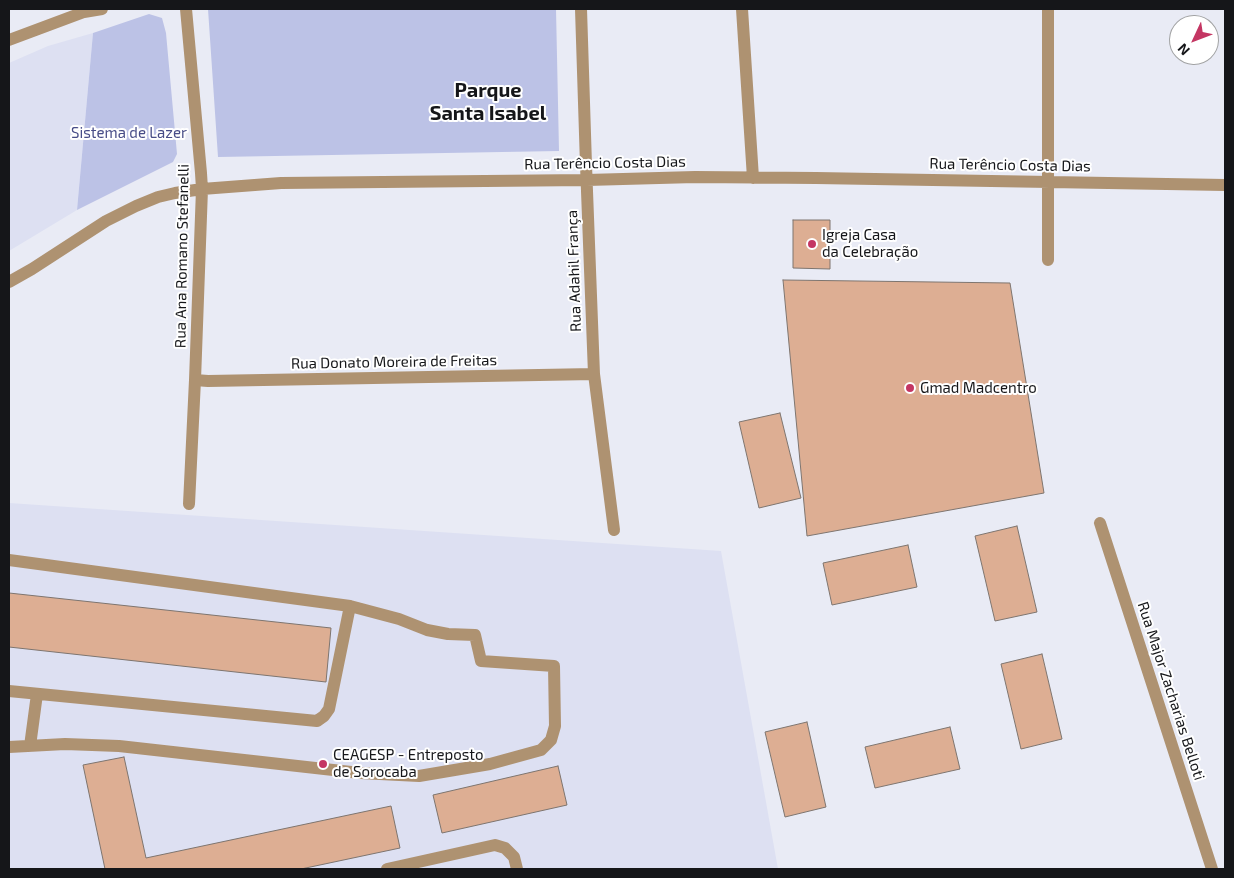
<!DOCTYPE html>
<meta charset="utf-8">
<style>
body{margin:0}
#map{position:relative;width:1234px;height:878px;overflow:hidden;background:#e9ebf5;font-family:"Exo 2",sans-serif}
canvas{display:block}
.frame{position:absolute;inset:0;border:10px solid #151619;pointer-events:none}
.north{position:absolute;left:1169px;top:15px;width:50px;height:50px;box-sizing:border-box;background:#fff;border:1px solid #a1a2a3;border-radius:50%;rotate:227deg;font-size:14px;font-weight:700;line-height:20px;text-align:center;color:#151619}
.north::after{content:'';display:block;margin:auto;width:18px;height:22px;background:#c43663;clip-path:polygon(50% 0,100% 100%,50% 72%,0 100%)}
</style>
<div id="map">
<canvas width="1234" height="878"></canvas>
<div class="frame"></div>
<div class="north">N</div>
</div>
<script>
const ctx = document.querySelector('canvas').getContext('2d');
ctx.lineJoin = 'round';
function paint(path, color) { ctx.fillStyle = color; ctx.fill(path, 'evenodd'); }
const poly = rows => new Path2D(rows.map(r => 'M' + r).join(''));
function trace(path, color, width, dash) { ctx.strokeStyle = color; ctx.lineWidth = width; ctx.lineCap = dash ? 'butt' : 'round'; ctx.setLineDash(dash || []); ctx.stroke(path); }
function write(font, color, halo, rows, align = 'center') {
  ctx.font = font + ' "Exo 2",sans-serif'; ctx.lineWidth = 4; ctx.setLineDash([]); ctx.textBaseline = 'middle'; ctx.strokeStyle = halo; ctx.fillStyle = color; for (const [text, x, y, turn = 0] of rows) {
    ctx.save(); ctx.translate(x, y); ctx.rotate((+turn || 0) * Math.PI / 180); ctx.textAlign = isNaN(turn) ? turn : align; if (halo) ctx.strokeText(text, 0, 0); ctx.fillText(text, 0, 0); ctx.restore();
  }
}
paint(poly([
 [93,33,77,210,9,251,9,63,48,46],
 [9,503,721,551,778,869,9,869]
]), '#dde0f2');
paint(poly([
 [208,9,556,9,559,151,218,157],
 [149,14,162,18,166,33,177,154,173,162,77,210,93,33]
]), '#bcc2e6');
const building = poly([
 [793,220,830,220,830,269,793,268,793,220],
 [783,280,1010,283,1044,493,807,536,783,280],
 [780,413,801,498,759,508,739,422,780,413],
 [1017,526,1037,612,995,621,975,536,1017,526],
 [908,545,917,587,832,605,823,563,908,545],
 [9,593,331,628,326,682,9,647,9,593],
 [1042,654,1062,739,1021,749,1001,664,1042,654],
 [807,722,826,807,785,817,765,732,807,722],
 [950,727,960,769,875,788,865,747,950,727],
 [124,757,146,858,391,806,400,848,301,869,105,869,83,765,124,757],
 [558,766,567,805,442,833,433,795,558,766]
]);
paint(building, '#ddae93');
trace(building, '#7e756f', 1);
trace(poly([
 [186,9,201,173,202,189,195,380,189,504],
 [581,9,586,165,594,374,614,530],
 [742,9,753,178],
 [1048,9,1048,260],
 [9,40,84,12,102,9],
 [9,282,32,269,106,221,136,206,158,197,175,193,202,189,281,183,587,180,695,177,816,178,1225,185],
 [195,380,208,381,594,374],
 [1100,523,1212,869],
 [9,560,350,606,399,619,427,630,448,634,475,635,481,661,554,666,555,726,551,740,541,750,490,764,419,776,360,773,119,746,65,744,9,747],
 [9,691,317,721,324,716,329,709,350,606],
 [30,746,37,694],
 [387,869,495,845,505,848,514,857,517,869]
]), '#ae9271', 12);
for (const [x, y, r, color] of [
 [812,244,5,"#c43663"],
 [910,388,5,"#c43663"],
 [323,764,5,"#c43663"]
]) { const dot = new Path2D(); dot.arc(x, y, r, 0, 2 * Math.PI); ctx.fillStyle = color; ctx.fill(dot); trace(dot, '#fff', 2); }
write('15px', '#474c87', '#fff', [
 ["Sistema de Lazer",129,133]
]);
write('15px', '#151619', '#fff', [
 ["Rua Terêncio Costa Dias",605,163,-1],
 ["Rua Terêncio Costa Dias",1010,165,1],
 ["Rua Ana Romano Stefanelli",182,256,-89],
 ["Rua Adahil França",574,271,-92],
 ["Rua Donato Moreira de Freitas",394,362,-1],
 ["Rua Major Zacharias Belloti",1171,691,72]
]);
write('15px', '#151619', '#fff', [
 ["Igreja Casa",822,235],
 ["da Celebração",822,252],
 ["Gmad Madcentro",920,388],
 ["CEAGESP - Entreposto",333,755],
 ["de Sorocaba",333,772]
], 'left');
write('bold 20px', '#151619', '#fff', [
 ["Parque",488,90],
 ["Santa Isabel",488,113]
]);
</script>
